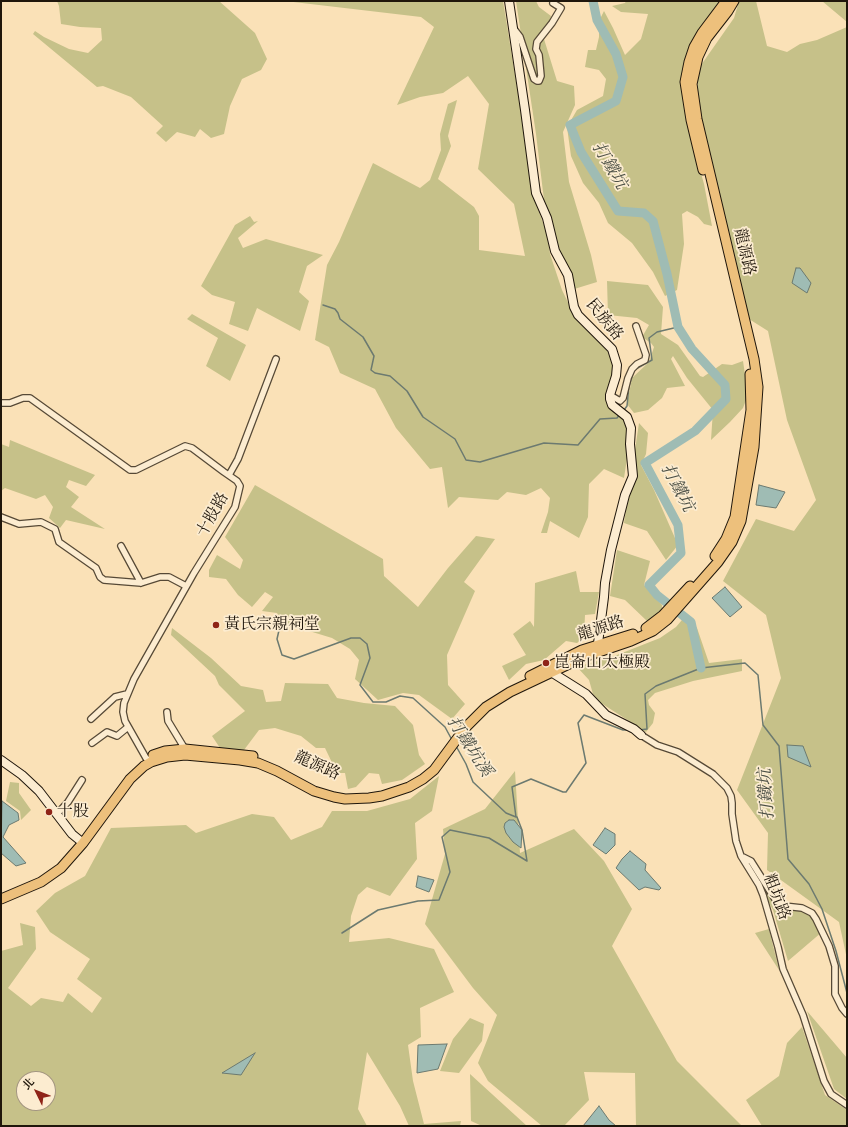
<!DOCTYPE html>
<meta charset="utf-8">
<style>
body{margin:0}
#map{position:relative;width:848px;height:1127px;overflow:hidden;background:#fae1b7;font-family:"Gentium Book Plus","Noto Serif TC",serif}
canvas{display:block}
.frame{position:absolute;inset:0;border:2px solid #1f160b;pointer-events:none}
.north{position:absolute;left:16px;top:1071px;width:40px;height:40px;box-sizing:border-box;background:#fcecd0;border:1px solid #a49681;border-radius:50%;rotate:313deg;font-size:11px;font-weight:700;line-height:16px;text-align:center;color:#1f160b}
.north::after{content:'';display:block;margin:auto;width:14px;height:18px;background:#8f2418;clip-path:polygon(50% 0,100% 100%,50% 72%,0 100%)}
</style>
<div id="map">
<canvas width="848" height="1127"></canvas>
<div class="frame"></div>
<div class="north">北</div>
</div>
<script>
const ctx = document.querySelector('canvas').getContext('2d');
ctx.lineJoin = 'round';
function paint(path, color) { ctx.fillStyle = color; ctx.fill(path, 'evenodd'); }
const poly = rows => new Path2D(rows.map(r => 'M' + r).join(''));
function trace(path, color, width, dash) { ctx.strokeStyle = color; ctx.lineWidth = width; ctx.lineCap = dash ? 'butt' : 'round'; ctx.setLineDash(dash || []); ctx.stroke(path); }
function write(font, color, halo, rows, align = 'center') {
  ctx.font = font + ' "Gentium Book Plus","Noto Serif TC",serif'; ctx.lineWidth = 3.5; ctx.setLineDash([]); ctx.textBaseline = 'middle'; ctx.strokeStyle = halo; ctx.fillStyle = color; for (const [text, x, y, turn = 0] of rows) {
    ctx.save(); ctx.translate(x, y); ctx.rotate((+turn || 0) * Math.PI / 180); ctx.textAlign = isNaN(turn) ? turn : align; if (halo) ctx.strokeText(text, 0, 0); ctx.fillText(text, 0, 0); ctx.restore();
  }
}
paint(poly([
 [57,1,219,1,255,33,267,59,261,70,242,79,230,106,224,134,211,138,200,129,195,137,177,132,166,142,156,133,163,126,131,97,103,86,97,87,33,34,35,31,44,37,69,49,88,53,102,40,101,28,80,27,61,24,59,6],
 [285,1,503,1,536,204,548,236,550,254,562,290,574,315,595,334,609,349,616,365,610,400,625,415,630,439,624,478,604,469,589,484,588,517,579,538,550,521,547,533,541,533,548,512,550,498,541,488,526,495,507,492,498,500,459,497,448,508,442,467,430,469,396,428,375,389,340,373,329,347,315,340,327,265,339,242,373,163,420,188,430,180,441,150,440,134,448,104,457,100,448,136,451,146,438,179,474,207,479,216,479,250,525,256,514,204,478,169,489,104,468,76,443,93,420,97,397,105,434,27,421,17],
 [516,1,536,1,539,7,551,16,548,29,544,39,557,81,574,86,575,105,563,132,569,182,591,255,597,282,571,290,557,246,544,200,536,134],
 [626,1,724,1,691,55,688,127,704,184,712,226,704,224,698,217,687,211,682,214,684,244,677,290,665,296,653,272,632,243,608,223,599,203,583,183,571,156,567,127,577,110,603,96,606,79,599,70,585,67,588,50,596,50,599,37,599,21,604,11,613,28,625,55,641,39,648,14,621,12,612,6,625,3],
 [739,1,756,1,767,46,787,52,800,44,817,40,847,27,847,959,839,922,767,870,768,833,737,790,781,678,766,615,723,581,756,519,794,531,816,500,787,420,768,331,749,319,696,104,699,68,734,18],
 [822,1,847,1,847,22],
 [250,216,254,222,258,221,238,238,243,248,266,239,323,255,307,266,299,292,309,301,300,331,257,308,248,331,229,324,235,302,212,295,201,286,235,225],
 [607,281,648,285,663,307,661,334,678,345,700,376,703,377,722,364,732,365,743,361,748,395,743,408,730,422,711,440,713,410,687,378,673,356,671,359,685,386,667,388,662,398,648,410,634,413,627,404,632,378,649,362,654,347,651,343,642,337,649,325,637,318,608,315],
 [192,314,246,345,230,381,206,366,218,338,187,319],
 [639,423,648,433,646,454,641,465,654,490,678,545,666,560,647,531,624,523],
 [10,440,95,475,86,486,69,480,66,487,79,497,71,507,105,529,66,520,60,528,49,518,53,507,45,495,36,499,5,488,1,491,1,444,9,447],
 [255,485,383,559,384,576,418,607,448,568,476,536,495,539,464,582,475,591,447,655,448,685,465,704,452,719,419,695,403,693,378,700,355,679,359,660,350,649,332,638,283,623,277,613,262,611,273,597,265,592,252,607,238,595,226,579,209,577,209,570,217,555,240,569,243,560,225,537],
 [617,550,650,561,644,585,662,605,662,610,647,621,625,600,610,596],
 [576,571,580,592,599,592,595,614,585,615,584,637,577,643,566,641,544,660,526,664,509,680,502,666,526,655,513,634,530,621,534,627,535,583],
 [687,614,697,628,709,663,742,659,742,671,693,681,655,693,648,700,649,705,655,713,653,723,646,732,601,703,593,694,589,680,577,667,617,655,660,638,676,627],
 [172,628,211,658,241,686,263,690,266,702,281,701,285,683,328,684,337,698,364,703,395,706,413,725,419,755,425,764,402,780,382,784,379,774,369,773,356,787,348,789,345,773,337,773,325,748,316,748,301,736,275,728,259,730,244,750,220,748,212,736,245,711,219,685,215,676,171,635],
 [515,771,520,853,574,829,604,861,632,909,612,946,677,1061,742,1126,636,1126,635,1073,584,1072,589,1100,564,1126,542,1126,488,1081,478,1063,497,1015,473,988,425,924,445,854,443,829,485,809],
 [439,776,432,811,415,823,417,859,390,896,367,887,358,895,351,916,349,942,389,938,434,949,454,992,420,1008,421,1037,408,1045,413,1081,424,1124,461,1121,460,1126,409,1126,400,1106,367,1052,358,1109,367,1126,1,1126,1,951,23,945,20,923,35,927,36,949,8,988,31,1006,41,998,63,1002,68,993,92,1013,102,998,77,979,90,959,50,932,36,911,55,893,85,876,111,828,186,825,196,833,252,814,274,817,291,840,322,827,332,811,367,811,410,799],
 [24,1079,48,1079,48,1103,24,1103],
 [10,782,19,783,19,793,31,810,21,820,20,811,6,801],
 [752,865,773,898,785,909,803,911,815,919,822,932,788,961,773,910,750,869],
 [769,929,779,970,755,933],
 [807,1011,847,1058,847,1099,834,1089],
 [470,1018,484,1024,482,1041,459,1073,440,1071,453,1039],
 [802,1027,825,1095,847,1110,847,1126,762,1126,746,1100,779,1076,787,1043],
 [470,1074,527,1126,482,1126,471,1121]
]), '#c6c189');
const water = poly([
 [796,268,800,268,811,283,807,293,792,283,796,268],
 [759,485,785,492,776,508,756,505,759,485],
 [725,587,742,607,730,617,712,598,725,587],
 [787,745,803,746,811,767,788,757,787,745],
 [2,801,18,813,19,820,9,825,3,837,26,863,16,866,1,853,2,801],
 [509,820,514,820,522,830,521,848,513,842,506,833,504,827,505,823,509,820],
 [605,828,615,834,615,845,606,854,593,845,605,828],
 [630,851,646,864,645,870,661,888,659,890,645,887,639,890,616,868,622,859,630,851],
 [418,876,434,880,429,892,416,887,418,876],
 [447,1044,438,1069,417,1073,418,1045,447,1044],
 [255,1053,241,1075,222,1073,255,1053],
 [599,1106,609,1120,616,1126,583,1126,599,1106]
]);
paint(water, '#9fbcb4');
trace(water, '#6c7a70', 1);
trace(poly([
 [323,305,335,309,338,313,340,319,363,337,374,356,371,370,375,373,390,376,407,391,423,417,455,439,466,460,480,462,544,443,578,445,600,419,617,418,620,414],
 [624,410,627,406,629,386,634,370,652,360,649,338,657,332,678,327],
 [258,620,277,617,280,626,277,639,282,655,294,659,351,638,360,638,367,644,370,658,360,685,373,702,386,702,400,696,413,698,445,727,452,740],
 [639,730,647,729,645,694,656,686,701,668,745,663,758,675,763,725,779,746,788,859,809,884,822,909,836,951,847,993],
 [456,746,466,764,473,782,506,813,516,817,512,787,531,779,563,792,566,792,586,763,578,723,584,715,623,730,629,730],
 [342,933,378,910,418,901,439,900,450,872,442,837,450,830,489,838,527,861,522,830,517,817]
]), '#6c7a70', 1.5);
trace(poly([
 [593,1,597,20,616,54,623,77,616,101,570,125,581,152,618,211,644,213,653,221,667,274,678,327,692,349,725,385,726,399,695,431,645,463,678,525,681,553,649,585,657,595,691,622,701,668]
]), '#9fbcb4', 9);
const street = poly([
 [514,29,520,37,534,79,537,81,539,81,541,76,539,55,536,49,537,42,552,23,561,8,553,3],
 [610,395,620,401,623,398,628,378,632,369,637,364,645,360,646,355,636,326],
 [1,403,10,403,23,398,30,398,130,470,136,470,185,446,192,448,224,472,237,481,240,486,235,507,194,573,134,679,124,703,123,712,125,721,146,758,151,762],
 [229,475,238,459,276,359],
 [1,517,19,524,41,522,55,529,59,542,96,568,100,577,104,580,141,583,160,577,169,577,186,586],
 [121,546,141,583],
 [167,712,168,721,185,749],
 [91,719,115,697,127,694],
 [641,735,657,745,678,752,713,774,727,788,731,796,732,803,732,814,736,841,741,856,759,885,763,895,778,947,783,969,803,1015,824,1081,831,1094,847,1105],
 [92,743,107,732,117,736,128,727],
 [57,814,68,802,82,780],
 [743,857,751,861,775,899,784,906,802,908,812,913,816,919,829,946,835,966,835,994,842,1008,847,1014]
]);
const secondary = poly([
 [509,1,525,110,536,193,547,218,555,251,568,275,574,307,578,315,612,349,617,365,616,376,610,395,610,399,612,405,627,417,631,428,630,444,633,476,625,495,611,550,605,583,604,597,597,651],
 [548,670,586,694,606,715,634,729,641,735],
 [1,760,22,775,39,791,72,834,83,843]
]);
const primary = poly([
 [703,170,691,120,685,82,689,62,694,47,702,33,726,1],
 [715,556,726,539,735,517,751,410,750,374],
 [646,628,663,615,690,586],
 [530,676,582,650,633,634],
 [153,755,165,751,185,749,253,756],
 [1,899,41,882,61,868,83,843,130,779,144,766,151,762,167,757,185,755,240,760,258,763,277,771,314,791,334,797,345,799,369,798,382,796,409,787,423,779,434,770,465,728,486,707,510,692,584,657,631,641,653,631,667,620,718,562,732,542,741,521,754,447,758,387,754,359,697,119,692,84,698,57,707,38,728,11,734,1]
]);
trace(street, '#564936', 8);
trace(secondary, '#1f160b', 10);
trace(primary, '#1f160b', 11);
trace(street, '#fcecd0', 5.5);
trace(secondary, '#fcecd0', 8);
trace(primary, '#edc07c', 9);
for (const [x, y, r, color] of [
 [216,625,4,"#8f2418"],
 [546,663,4,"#8f2418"],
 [49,812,4,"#8f2418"]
]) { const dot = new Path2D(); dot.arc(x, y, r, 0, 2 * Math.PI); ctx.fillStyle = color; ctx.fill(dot); trace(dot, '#fcecd0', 1.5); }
write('16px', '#1f160b', '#fcecd0', [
 ["龍源路",744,252,77],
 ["民族路",604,320,51],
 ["十股路",213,515,-61],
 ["龍源路",601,629,-18],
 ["龍源路",317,766,24],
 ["粗坑路",776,897,69]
]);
write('16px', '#1f160b', '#fcecd0', [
 ["黃氏宗親祠堂",224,625],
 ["崑崙山太極殿",554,663],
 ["十股",57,812]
], 'left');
write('italic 17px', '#4c5046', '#fcecd0', [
 ["打鐵坑",609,166,59],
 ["打鐵坑",677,488,62],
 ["打鐵坑溪",469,747,57],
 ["打鐵坑",767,794,-94]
]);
</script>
